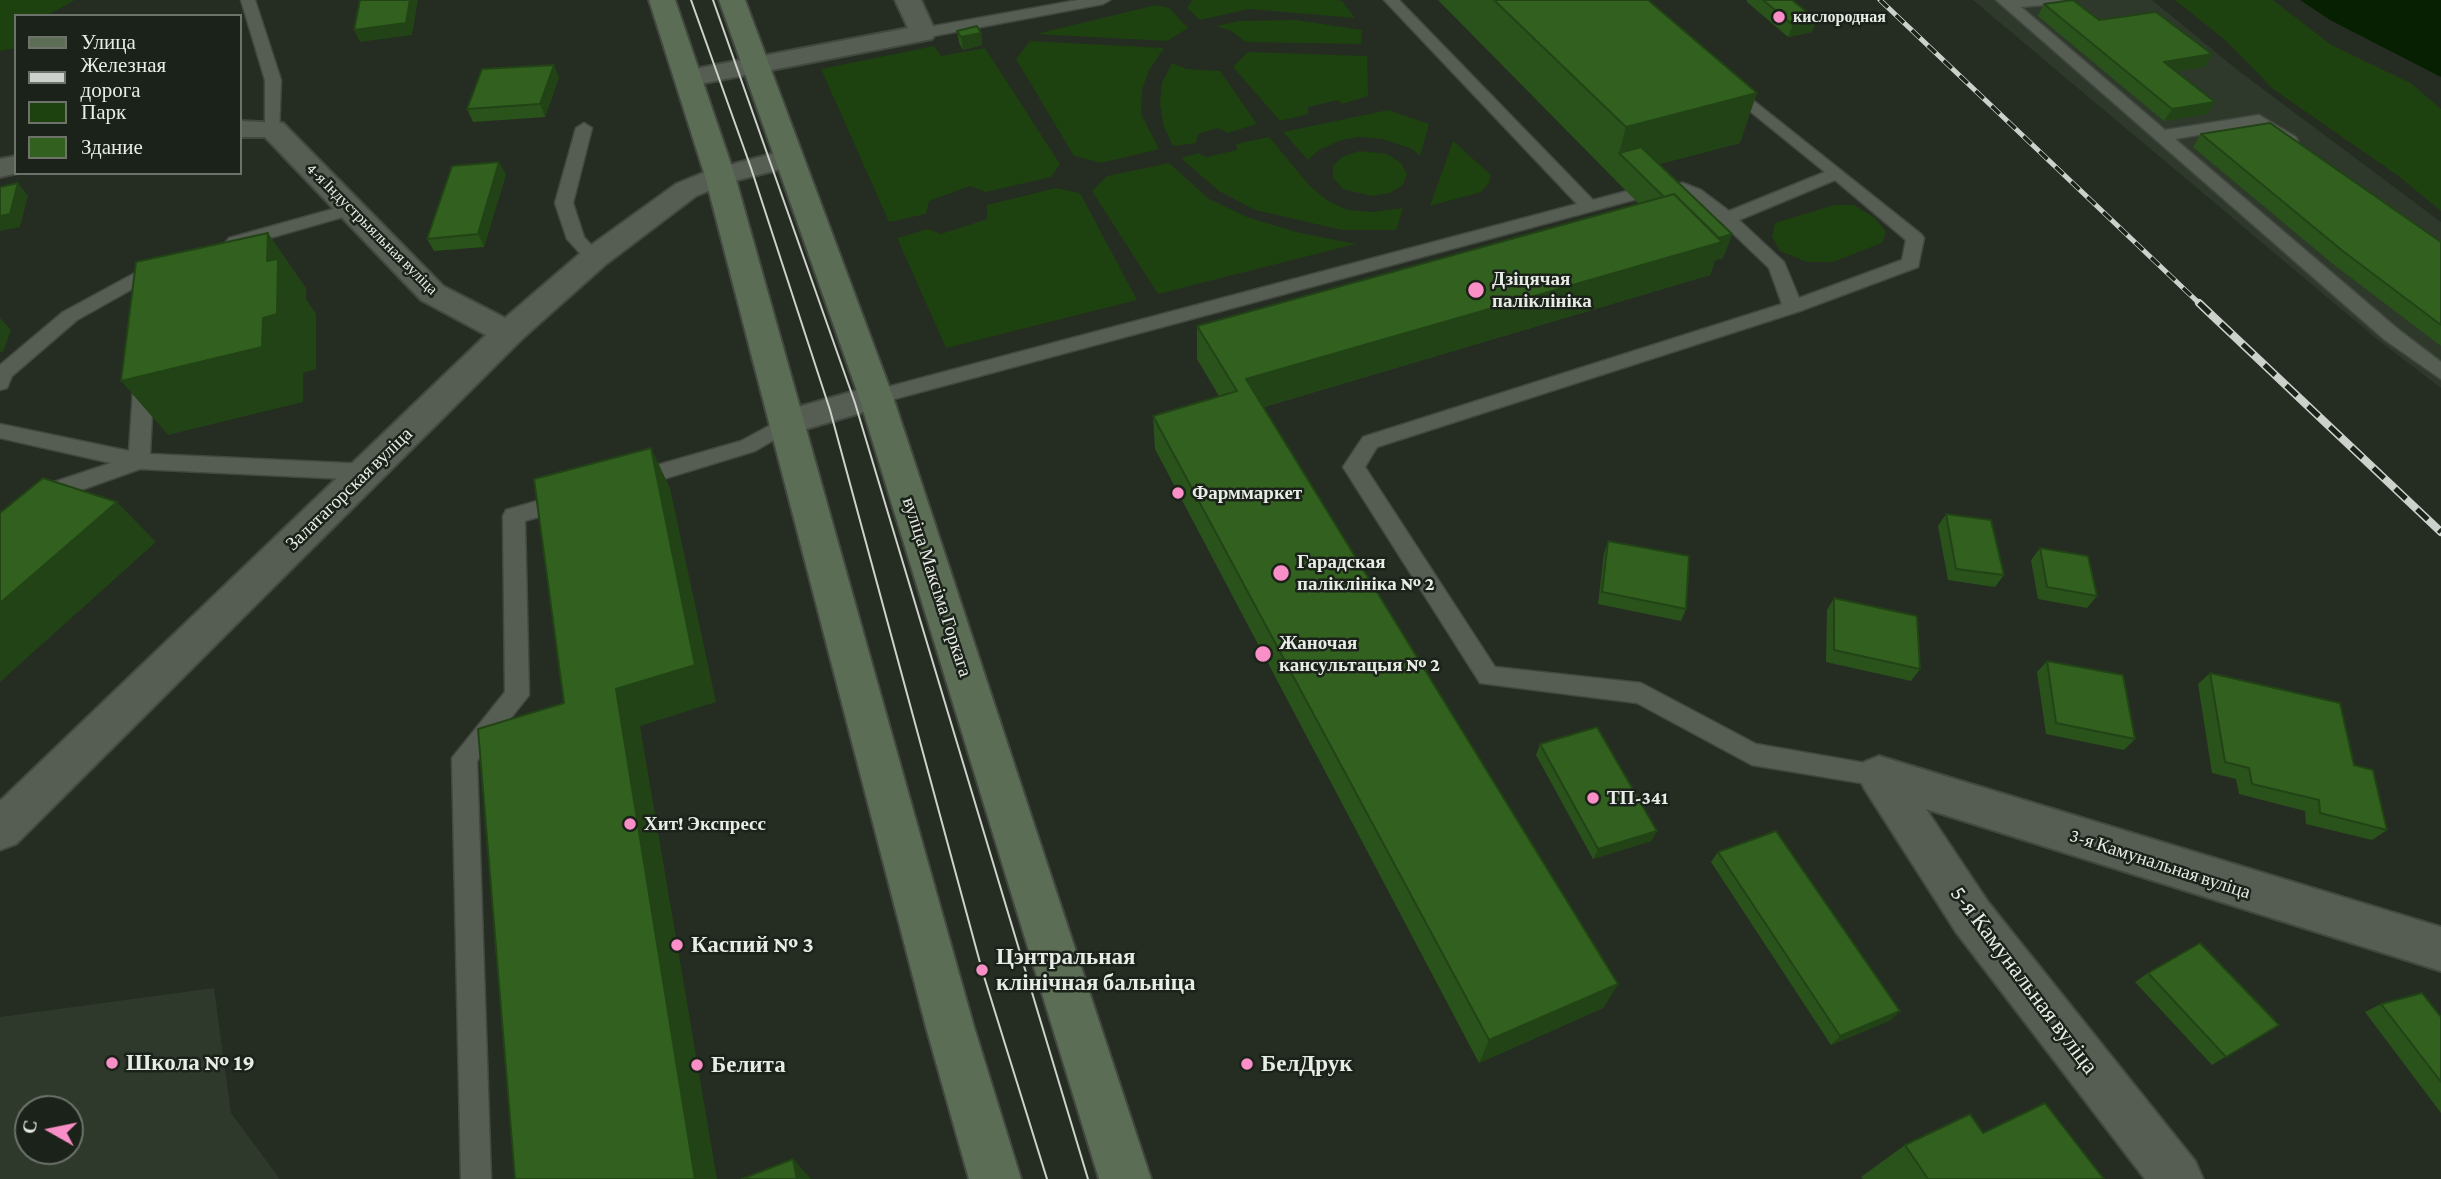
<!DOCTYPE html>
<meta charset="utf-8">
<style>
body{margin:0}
#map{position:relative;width:2441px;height:1179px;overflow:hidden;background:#252c22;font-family:"Crimson Pro",serif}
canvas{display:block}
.legend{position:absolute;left:14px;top:14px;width:228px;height:161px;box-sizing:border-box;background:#1b2219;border:2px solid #6d736b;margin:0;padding:9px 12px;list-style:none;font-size:21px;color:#e7ece6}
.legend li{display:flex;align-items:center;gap:14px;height:35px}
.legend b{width:35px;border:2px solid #6d736b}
.north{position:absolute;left:14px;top:1095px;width:70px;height:70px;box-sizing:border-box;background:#1b2219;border:2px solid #6d736b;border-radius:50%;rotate:279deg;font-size:19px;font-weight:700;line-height:28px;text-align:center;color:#e7ece6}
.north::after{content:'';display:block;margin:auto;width:24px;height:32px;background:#fa8fc7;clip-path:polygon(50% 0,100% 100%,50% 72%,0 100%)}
</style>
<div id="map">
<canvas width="2441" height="1179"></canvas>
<ul class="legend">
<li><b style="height:9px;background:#5b6e55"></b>Улица</li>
<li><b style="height:9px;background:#ccd2cb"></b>Железная дорога</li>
<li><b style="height:19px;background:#1e4110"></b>Парк</li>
<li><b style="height:19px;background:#31601f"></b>Здание</li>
</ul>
<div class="north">С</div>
</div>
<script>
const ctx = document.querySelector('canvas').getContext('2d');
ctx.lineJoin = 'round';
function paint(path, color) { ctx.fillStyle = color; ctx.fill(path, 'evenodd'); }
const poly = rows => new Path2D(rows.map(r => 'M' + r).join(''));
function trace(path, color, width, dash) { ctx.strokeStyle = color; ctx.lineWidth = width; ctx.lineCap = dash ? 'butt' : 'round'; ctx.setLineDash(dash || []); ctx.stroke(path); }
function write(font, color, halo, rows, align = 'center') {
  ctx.font = font + ' "Crimson Pro",serif'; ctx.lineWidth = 5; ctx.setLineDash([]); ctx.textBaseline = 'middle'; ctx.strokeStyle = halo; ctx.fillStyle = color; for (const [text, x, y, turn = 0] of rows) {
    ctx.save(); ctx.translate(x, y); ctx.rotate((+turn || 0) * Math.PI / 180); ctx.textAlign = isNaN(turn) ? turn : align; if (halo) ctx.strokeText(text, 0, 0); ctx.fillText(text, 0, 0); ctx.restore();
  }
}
paint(poly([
 [1973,0,2152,0,2240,72,2441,222,2441,388,2378,340],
 [214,988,231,1113,280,1179,0,1179,0,1017],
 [28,1109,70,1109,70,1151,28,1151]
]), '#2e392b');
paint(poly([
 [0,0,75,0,46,16,16,16,16,48,0,51],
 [1192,0,1338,0,1342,1,1355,18,1249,9,1200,20,1187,8],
 [2175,0,2273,0,2330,44,2412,84,2441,109,2441,211,2397,175,2273,89,2225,40],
 [1156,5,1169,8,1188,28,1167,41,1036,34],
 [1296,20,1362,30,1361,44,1246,42,1231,31,1216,26,1239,21],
 [1030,41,1164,48,1149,70,1142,90,1141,114,1159,149,1101,163,1074,156,1016,59],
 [934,46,941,56,985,48,1060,164,1051,177,986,192,970,186,929,201,926,214,889,222,821,69],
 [1248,52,1367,56,1368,96,1342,104,1338,100,1308,107,1308,114,1280,121,1233,67],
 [1172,63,1187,69,1220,71,1257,124,1228,133,1218,128,1198,134,1196,143,1173,146,1164,127,1160,104,1162,83],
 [1388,110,1429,124,1420,156,1412,149,1382,139,1359,137,1341,140,1319,150,1308,160,1283,132],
 [1269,137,1310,186,1328,201,1348,210,1372,212,1403,208,1396,230,1342,230,1255,210,1219,191,1181,158,1199,153,1206,157,1237,150,1236,144],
 [1453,141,1491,175,1489,183,1481,192,1430,206],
 [1359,151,1387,154,1401,163,1407,174,1403,185,1390,193,1371,196,1343,189,1333,178,1333,166,1342,157],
 [1169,163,1209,199,1247,217,1296,232,1356,244,1158,294,1092,191,1107,176],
 [1056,188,1080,193,1137,300,946,348,897,238,928,229,941,234,987,219,987,205],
 [1834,205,1854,205,1875,218,1886,232,1882,243,1833,262,1807,262,1780,251,1772,237,1775,223]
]), '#1e4110');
paint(poly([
 [2300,0,2441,0,2441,77,2330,20]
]), '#072001');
const service = poly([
 [241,0,255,0,281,80,279,133,267,133,265,129,265,80,241,0],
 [1078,0,1110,0,1103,4,923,38,915,33,923,28,1078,0],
 [1384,0,1399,0,1593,200,1631,190,1637,191,1640,195,1637,199,876,404,869,402,866,397,876,390,1577,204,1384,0],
 [1996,0,2063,0,2056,4,2021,7,2165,130,2259,115,2296,137,2298,141,2296,145,2284,145,2256,125,2175,139,2399,330,2441,362,2441,379,2385,340,1996,0],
 [1730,82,1921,234,1924,238,1918,267,1800,311,1377,447,1365,467,1495,667,1641,683,1756,744,1888,767,1892,775,1888,783,1879,786,1752,765,1637,703,1480,683,1343,467,1363,437,1782,304,1769,268,1721,222,1689,198,1675,192,1657,194,1648,189,1657,184,1683,183,1701,190,1729,211,1825,172,1724,90,1724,84,1730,82],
 [1835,180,1906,240,1902,260,1799,298,1784,262,1739,220,1835,180],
 [584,123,592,128,573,203,584,237,603,258,594,264,588,262,567,239,555,203,576,128,584,123],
 [351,204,357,205,360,209,357,213,235,248,226,242,229,238,351,204],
 [159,260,166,262,168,266,166,270,77,320,12,376,7,388,0,390,0,365,63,312,159,260],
 [144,369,154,376,150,454,367,464,374,466,378,472,374,478,367,480,140,469,67,495,8,544,0,546,0,526,51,483,111,463,0,438,0,424,129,451,134,376,144,369],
 [789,415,796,417,799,422,796,427,755,451,634,488,626,486,623,480,626,474,741,441,789,415],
 [568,492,576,494,579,500,576,506,525,521,529,695,477,761,491,1179,461,1179,452,758,505,692,503,516,506,510,568,492]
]);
const minor = poly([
 [895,0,921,0,936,33,932,39,689,86,679,84,675,78,679,72,689,70,908,28,895,0],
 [240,121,283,123,443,286,505,318,583,251,676,184,710,170,787,150,797,153,801,159,797,165,730,182,696,196,605,265,523,338,16,844,0,850,0,801,486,335,421,300,265,137,240,137,240,121],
 [16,156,18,173,0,177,0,159,16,156],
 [876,385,888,389,893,397,888,405,789,434,777,431,772,422,777,413,876,385],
 [1879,756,2441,927,2441,971,1926,809,1988,902,2195,1161,2203,1179,2145,1179,1956,932,1864,788,1858,775,1864,762,1879,756]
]);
const secondary = poly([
 [649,0,675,0,735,176,974,1027,1021,1179,969,1179,926,1027,705,176,649,0],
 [719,0,745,0,893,397,1151,1179,1099,1179,859,397,719,0]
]);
trace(service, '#424840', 3);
trace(minor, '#424840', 4);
trace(secondary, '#424840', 4);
paint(service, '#565e54');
paint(minor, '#565e54');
paint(secondary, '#5b6e55');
trace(poly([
 [691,0,751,168,830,410,982,970,1047,1179],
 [713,0,855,403,1088,1179]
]), '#ccd2cb', 2);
const railFar1 = poly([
 [1880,0,2201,305]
]);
const rail = poly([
 [2199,303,2441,532]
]);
trace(railFar1, '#ccd2cb', 5);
trace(rail, '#ccd2cb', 8);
trace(railFar1, '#1b2219', 3.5, [11]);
trace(rail, '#1b2219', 5, [15]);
paint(poly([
 [1438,0,1648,0,1740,143,1659,164,1732,234,1723,258,1715,260,1710,275,1264,407,1618,984,1603,1008,1479,1063,1155,449,1153,416,1219,396,1197,359,1197,326,1639,204],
 [1747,0,1792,0,1812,32,1788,37,1747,2],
 [2044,4,2212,54,2205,67,2176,71,2215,102,2207,114,2164,121,2038,16],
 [957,31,981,33,982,45,963,50,959,43],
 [559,77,545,117,473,122,467,109],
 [2201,134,2441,242,2441,346,2333,264,2193,147],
 [506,174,484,247,434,251,427,239],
 [1946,514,2004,575,1995,587,1948,580,1938,526],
 [1608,541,1686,609,1681,621,1598,604,1604,553],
 [2040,548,2097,596,2087,608,2038,599,2031,560],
 [1834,598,1920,669,1911,681,1826,662,1827,610],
 [2047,661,2135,739,2124,750,2046,734,2037,672],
 [2210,673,2354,765,2387,830,2372,840,2306,824,2305,811,2239,794,2236,779,2212,773,2198,684],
 [1540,744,1657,831,1651,841,1593,859,1536,755],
 [1718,852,1891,1020,1831,1045,1711,862],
 [2148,973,2279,1025,2212,1065,2135,982],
 [2381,1004,2441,1017,2441,1113,2365,1012],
 [1983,1133,2104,1179,1863,1179,1861,1177,1905,1145]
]), '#2a531b');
paint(poly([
 [410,0,418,0,412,35,360,42,354,30],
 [1817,20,1812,32,1788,37,1793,25],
 [981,33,982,45,963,50,961,37],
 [2212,54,2205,67,2157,74,2164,62],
 [554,65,559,77,545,117,540,104],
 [1757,93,1740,143,1637,170,1619,153,1613,177,1626,127],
 [2215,102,2207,114,2164,121,2172,109],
 [499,162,506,174,484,247,478,234],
 [18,183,28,196,20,227,0,231,0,216],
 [268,233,306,288,306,299,316,314,316,369,303,373,303,402,168,435,121,381,263,318,267,261],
 [1732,234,1723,258,1715,260,1710,275,1246,412,1246,379],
 [0,318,11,330,3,352,0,352],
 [651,448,670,488,716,702,640,726,717,1179,695,1179,616,689],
 [117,502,156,542,0,682,0,603],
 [1657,831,1651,841,1593,859,1598,849],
 [1618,984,1603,1008,1479,1063,1489,1040],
 [1900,1011,1891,1020,1831,1045,1840,1036],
 [793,1159,811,1179,797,1179]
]), '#224316');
const building = poly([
 [360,0,410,0,406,23,354,30,360,0],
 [1494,0,1648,0,1757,93,1626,127,1494,0],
 [1763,0,1792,0,1817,20,1793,25,1763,0],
 [2073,0,2099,20,2156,12,2212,54,2164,62,2215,102,2172,109,2044,4,2073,0],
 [977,26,981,33,961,37,957,31,977,26],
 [554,65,540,104,467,109,482,69,554,65],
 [2270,123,2441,242,2441,325,2344,252,2201,134,2270,123],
 [1641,147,1732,234,1719,238,1674,194,1664,197,1619,153,1641,147],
 [499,162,478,234,427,239,452,166,499,162],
 [18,183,10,214,0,216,0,187,18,183],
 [1674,194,1722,242,1246,379,1618,984,1489,1040,1153,416,1237,391,1197,326,1674,194],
 [268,233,267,261,278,259,277,314,263,318,262,347,121,381,136,262,268,233],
 [651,448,695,665,616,689,695,1179,515,1179,478,729,564,703,534,479,651,448],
 [43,478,117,502,0,603,0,513,43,478],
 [1946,514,1991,520,2004,575,1956,569,1946,514],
 [1608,541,1689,556,1686,609,1602,592,1608,541],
 [2040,548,2088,556,2097,596,2047,587,2040,548],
 [1834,598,1917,616,1920,669,1834,650,1834,598],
 [2047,661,2123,675,2135,739,2056,723,2047,661],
 [2210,673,2340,703,2354,765,2373,770,2387,830,2320,813,2319,800,2252,784,2249,768,2225,762,2210,673],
 [1597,727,1657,831,1598,849,1540,744,1597,727],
 [1776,831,1900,1011,1840,1036,1718,852,1776,831],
 [2200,943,2279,1025,2226,1057,2148,973,2200,943],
 [2422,993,2441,1017,2441,1082,2381,1004,2422,993],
 [2045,1103,2104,1179,1928,1179,1905,1145,1970,1114,1983,1133,2045,1103],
 [793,1159,797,1179,742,1179,793,1159]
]);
paint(building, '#31601f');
trace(building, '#224316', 2);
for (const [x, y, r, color] of [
 [1779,17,7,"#fa8fc7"],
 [1476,290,9,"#fa8fc7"],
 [1178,493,7,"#fa8fc7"],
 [1281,573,9,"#fa8fc7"],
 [1263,654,9,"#fa8fc7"],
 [1593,798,7,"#fa8fc7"],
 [630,824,7,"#fa8fc7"],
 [677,945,7,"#fa8fc7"],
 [982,970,7,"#fa8fc7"],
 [112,1063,7,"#fa8fc7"],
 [1247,1064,7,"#fa8fc7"],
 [697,1065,7,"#fa8fc7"]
]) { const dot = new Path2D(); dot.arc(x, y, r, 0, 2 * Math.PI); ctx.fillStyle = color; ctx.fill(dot); trace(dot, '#1b2219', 2.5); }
write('bold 16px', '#e7ece6', '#1b2219', [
 ["кислородная",1793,17]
], 'left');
write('16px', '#e7ece6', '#1b2219', [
 ["4-я Індустрыяльная вуліца",372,229,45]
]);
write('bold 19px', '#e7ece6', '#1b2219', [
 ["Дзіцячая",1492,279],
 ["паліклініка",1492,301],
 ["Фарммаркет",1192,493],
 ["Гарадская",1297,562],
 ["паліклініка № 2",1297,584],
 ["Жаночая",1279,643],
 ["кансультацыя № 2",1279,665],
 ["ТП-341",1607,798],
 ["Хит! Экспресс",644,824]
], 'left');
write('19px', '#e7ece6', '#1b2219', [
 ["Залатагорская вуліца",349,489,-44],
 ["вуліца Максіма Горкага",937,587,72],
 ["3-я Камунальная вуліца",2160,864,18]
]);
write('bold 23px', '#e7ece6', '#1b2219', [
 ["Каспий № 3",691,945],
 ["Цэнтральная",996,957],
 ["клінічная бальніца",996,983],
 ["Школа № 19",126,1063],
 ["БелДрук",1261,1064],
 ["Белита",711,1065]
], 'left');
write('23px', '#e7ece6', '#1b2219', [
 ["5-я Камунальная вуліца",2024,980,53]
]);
</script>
